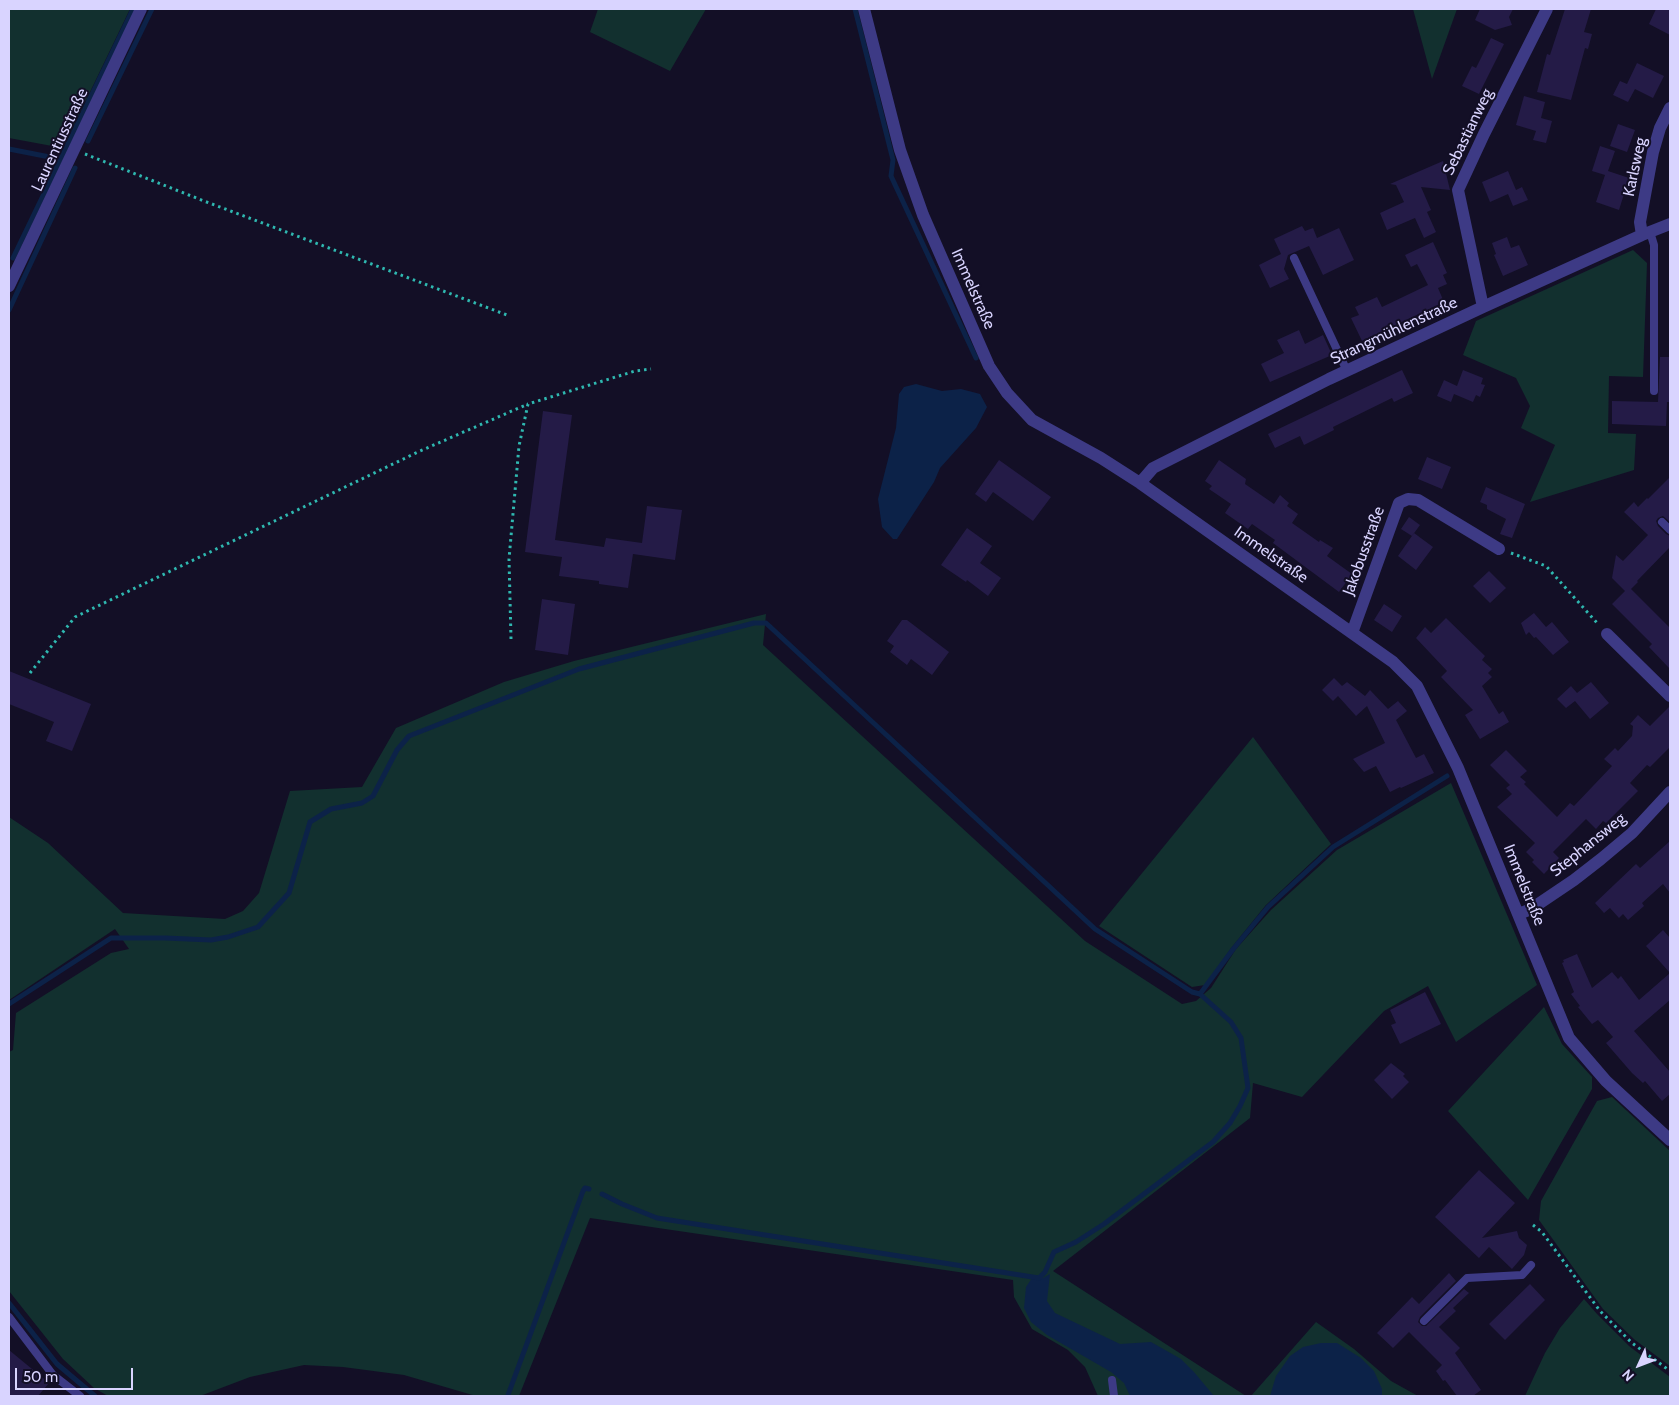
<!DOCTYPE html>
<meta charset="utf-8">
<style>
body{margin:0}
#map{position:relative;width:1679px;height:1405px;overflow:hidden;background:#130f26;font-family:Cabin,sans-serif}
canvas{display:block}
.frame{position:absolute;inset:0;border:10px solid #d9d4ff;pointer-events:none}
.north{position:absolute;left:1614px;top:1340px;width:50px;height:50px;-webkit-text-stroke:4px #130f26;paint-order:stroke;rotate:227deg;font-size:14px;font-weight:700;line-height:20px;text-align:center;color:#d9d4ff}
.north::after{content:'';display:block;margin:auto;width:18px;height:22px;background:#d9d4ff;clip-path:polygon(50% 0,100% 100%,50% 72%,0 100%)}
.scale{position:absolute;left:15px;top:1368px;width:118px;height:22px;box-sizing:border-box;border:2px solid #d9d4ff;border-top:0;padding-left:6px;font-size:15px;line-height:18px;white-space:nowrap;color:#d9d4ff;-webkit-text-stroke:4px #130f26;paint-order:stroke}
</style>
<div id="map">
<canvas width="1679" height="1405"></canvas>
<div class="frame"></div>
<div class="north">N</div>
<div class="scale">50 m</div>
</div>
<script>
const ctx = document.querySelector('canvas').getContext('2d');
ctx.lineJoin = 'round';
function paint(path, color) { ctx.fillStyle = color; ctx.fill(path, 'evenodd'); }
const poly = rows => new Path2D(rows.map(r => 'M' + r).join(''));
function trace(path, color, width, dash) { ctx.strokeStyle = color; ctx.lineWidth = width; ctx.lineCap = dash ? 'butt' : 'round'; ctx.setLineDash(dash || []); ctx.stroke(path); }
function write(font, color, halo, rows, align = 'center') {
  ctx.font = font + ' Cabin,sans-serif'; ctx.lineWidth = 4; ctx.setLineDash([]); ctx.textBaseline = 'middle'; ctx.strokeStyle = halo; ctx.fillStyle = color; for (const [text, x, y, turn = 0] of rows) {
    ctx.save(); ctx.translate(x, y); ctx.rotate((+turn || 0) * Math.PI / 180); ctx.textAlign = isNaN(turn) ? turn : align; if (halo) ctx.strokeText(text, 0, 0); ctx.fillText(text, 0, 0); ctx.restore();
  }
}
paint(poly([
 [9,9,130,9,63,148,9,138],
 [598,9,706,9,670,71,590,32],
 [1413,9,1457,9,1432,79],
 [1633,250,1647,263,1643,377,1609,376,1608,433,1636,434,1634,470,1530,502,1555,445,1521,428,1530,406,1516,378,1463,355,1476,321],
 [766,614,763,645,1085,941,1182,1004,1196,1001,1211,988,1236,949,1271,910,1337,850,1451,783,1537,985,1456,1042,1428,986,1384,1011,1302,1097,1253,1083,1250,1118,1053,1271,1246,1396,1098,1396,1085,1367,1068,1350,1032,1329,1014,1297,1013,1280,590,1218,519,1396,476,1396,404,1375,343,1367,304,1365,250,1377,200,1396,108,1396,94,1388,63,1359,9,1291,9,1052,13,1050,16,1013,111,953,129,949,115,929,9,1000,9,817,48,843,123,913,225,919,243,911,259,893,290,791,362,787,396,728,504,682,574,661],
 [1253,737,1331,844,1266,905,1232,947,1205,985,1192,987,1099,926],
 [1544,1007,1562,1044,1592,1077,1592,1089,1528,1200,1448,1111],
 [1612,1097,1670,1151,1670,1366,1635,1340,1603,1309,1539,1220,1541,1201,1597,1101],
 [1584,1299,1597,1314,1629,1346,1670,1377,1670,1396,1525,1396,1545,1353,1560,1328],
 [1316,1322,1354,1349,1391,1381,1418,1396,1251,1396]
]), '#12302f');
paint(poly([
 [916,384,942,391,961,389,980,394,987,407,976,428,940,468,934,482,897,539,893,539,882,527,878,499,896,428,899,394,904,387],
 [1050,1274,1047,1301,1055,1313,1120,1344,1151,1342,1181,1359,1194,1372,1214,1396,1130,1396,1124,1383,1111,1372,1047,1335,1031,1322,1024,1308,1026,1287,1032,1278,1043,1278],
 [1321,1343,1337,1343,1361,1358,1374,1371,1382,1389,1382,1396,1270,1396,1276,1376,1290,1356,1303,1347]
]), '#0c2248');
trace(poly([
 [855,9,893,160,891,176,976,358],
 [88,141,152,9],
 [9,149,60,159],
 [13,258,133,9],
 [9,310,75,168],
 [1200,994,1234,948,1268,907,1333,847,1447,776],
 [9,1004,111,938,165,938,211,940,228,937,258,927,289,893,310,822,331,809,362,803,373,796,397,750,409,736,579,669,754,623,766,623,1095,929,1192,992,1200,994,1231,1022,1241,1038,1248,1088,1240,1106,1230,1123,1213,1142,1104,1224,1076,1242,1054,1252,1045,1272,1039,1278,657,1218,622,1204,602,1194],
 [9,1303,57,1364,95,1396],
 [509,1396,508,1395,583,1191,585,1188,589,1189]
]), '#0c2248', 5);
paint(poly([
 [1480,9,1513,9,1509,17,1512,25,1495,30,1475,20],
 [1565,9,1591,9,1584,32,1592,34,1588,49,1585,48,1571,100,1537,92,1547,54,1550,55],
 [1656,9,1670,9,1670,35,1649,24],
 [1491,38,1504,44,1479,94,1462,86,1472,66,1476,68],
 [1637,63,1664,76,1653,98,1635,89,1628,102,1613,95,1620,81,1627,84],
 [1524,96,1545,102,1541,118,1552,121,1546,143,1533,140,1536,131,1516,125],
 [1618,124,1635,130,1627,152,1610,146],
 [1600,146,1615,151,1608,171,1629,178,1619,210,1596,202,1605,175,1592,171],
 [1443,161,1450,190,1421,187,1431,210,1427,212,1436,232,1424,238,1415,218,1387,230,1380,213,1404,202,1396,185,1390,184],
 [1508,171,1516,190,1522,187,1528,200,1513,206,1508,194,1490,202,1482,182],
 [1302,226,1305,231,1313,228,1317,238,1339,228,1354,260,1323,275,1309,246,1288,255,1284,269,1289,279,1270,288,1259,265,1281,254,1274,239],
 [1507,237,1511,248,1519,245,1528,265,1503,276,1494,255,1496,254,1492,243],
 [1433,242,1447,273,1443,275,1447,284,1438,288,1444,302,1362,341,1351,318,1359,315,1355,307,1377,297,1382,307,1428,285,1417,264,1411,267,1405,255],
 [1299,330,1305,344,1323,335,1332,355,1270,382,1261,364,1284,353,1277,340],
 [1660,357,1670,357,1670,402,1663,402,1667,402,1666,426,1612,424,1612,401,1658,402],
 [1402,370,1413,393,1394,402,1392,398,1333,427,1334,430,1304,445,1300,436,1275,448,1268,434],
 [1463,370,1483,378,1481,384,1485,385,1480,397,1476,395,1473,402,1454,394,1451,402,1437,396,1444,380,1457,386],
 [543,411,572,415,555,540,604,547,606,538,642,543,647,506,682,510,675,560,633,554,628,588,599,584,599,581,559,576,562,557,525,552],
 [1427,457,1451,467,1442,489,1418,479],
 [999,460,1051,497,1033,521,993,492,986,502,975,494],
 [1219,460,1246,479,1245,484,1274,504,1280,495,1289,503,1287,506,1298,514,1292,523,1319,542,1320,540,1333,548,1327,556,1352,574,1339,592,1273,543,1275,540,1252,524,1248,529,1225,513,1231,504,1209,489,1212,486,1205,481],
 [1670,477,1670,522,1663,516,1658,518,1656,521,1658,526,1666,534,1670,536,1670,547,1637,581,1638,582,1631,589,1670,628,1670,669,1649,647,1652,644,1612,604,1625,591,1612,578,1616,555,1623,561,1648,535,1624,512,1634,502,1638,507,1647,498,1648,499],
 [1486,487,1525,504,1512,538,1500,534,1506,519,1487,509,1487,505,1480,502],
 [1409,517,1420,525,1412,536,1401,529],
 [967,528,992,546,980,563,1001,578,988,596,967,580,966,582,941,565],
 [1414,533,1433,547,1416,570,1398,556],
 [1489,571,1506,588,1490,603,1473,586],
 [542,599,575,604,568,655,535,650],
 [1384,604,1402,616,1392,632,1374,620],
 [1534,613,1546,627,1552,622,1569,642,1553,655,1536,637,1534,638,1529,632,1526,635,1521,623],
 [1446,618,1485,656,1482,660,1492,669,1488,673,1492,677,1482,686,1499,714,1503,711,1509,722,1480,739,1465,715,1473,710,1441,677,1447,671,1416,638,1425,627,1431,633],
 [902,620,907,620,949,652,932,675,911,659,907,665,890,652,894,646,887,641],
 [9,671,91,704,72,751,46,741,54,722,9,704],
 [1334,678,1342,686,1347,682,1365,696,1370,690,1388,709,1398,701,1407,711,1396,720,1416,758,1424,754,1434,773,1401,788,1400,787,1390,792,1376,766,1364,772,1353,759,1385,743,1367,706,1356,716,1338,696,1333,701,1322,690],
 [1591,682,1609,703,1590,719,1575,701,1566,708,1557,699,1571,686,1577,693],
 [1670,706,1670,747,1650,767,1647,765,1630,783,1638,791,1606,823,1603,821,1596,829,1586,819,1553,852,1559,858,1544,874,1532,862,1534,860,1526,852,1535,843,1497,807,1512,794,1506,788,1510,785,1490,765,1506,750,1527,771,1520,777,1526,782,1524,784,1557,817,1570,803,1574,806,1612,766,1604,759,1615,748,1618,751,1632,736,1633,726,1630,724,1638,715,1650,726],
 [1670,841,1670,893,1663,884,1642,903,1644,906,1628,920,1623,914,1619,918,1610,908,1604,913,1595,903,1636,864,1640,868],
 [1663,930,1670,938,1670,1000,1634,1031,1670,1072,1670,1094,1662,1101,1645,1081,1643,1083,1632,1073,1606,1043,1613,1037,1598,1020,1592,1024,1578,1007,1580,1006,1571,994,1574,992,1562,963,1564,962,1563,960,1577,954,1592,988,1612,972,1618,979,1621,976,1639,1000,1670,973,1646,946],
 [1425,992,1441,1024,1400,1044,1391,1025,1396,1023,1390,1010],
 [1391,1063,1405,1074,1403,1076,1409,1082,1392,1099,1374,1080],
 [1479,1170,1515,1203,1482,1238,1517,1231,1519,1238,1527,1245,1524,1255,1512,1269,1489,1247,1479,1258,1435,1217],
 [1449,1273,1456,1281,1420,1317,1418,1322,1422,1326,1426,1326,1464,1289,1469,1293,1453,1308,1456,1311,1439,1327,1460,1348,1455,1353,1481,1390,1473,1396,1457,1396,1445,1380,1443,1381,1436,1371,1442,1365,1409,1332,1393,1348,1377,1333,1412,1297,1419,1304],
 [1530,1284,1545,1300,1505,1340,1489,1324],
 [9,1350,49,1383,38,1396,9,1396]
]), '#241b47');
trace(poly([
 [85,154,204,201,507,315],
 [1511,553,1546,566,1598,624],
 [511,639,509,559,519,446,528,404,635,371,651,369],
 [30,673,75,617,420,451,528,404],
 [1533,1225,1542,1232,1600,1311,1632,1343,1670,1371]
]), '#2fb8b0', 3, [2.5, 4]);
trace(poly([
 [1650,232,1654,245,1654,391],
 [1294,258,1347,371],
 [1662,522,1670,530],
 [9,1317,53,1375,80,1396],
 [1424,1321,1467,1278,1522,1275,1531,1265],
 [1112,1380,1114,1396]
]), '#3d3a85', 8);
trace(poly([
 [864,9,900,150,923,215,989,366,1007,393,1032,420,1101,458,1140,483,1393,662,1417,686,1458,768,1569,1038,1606,1081,1670,1140],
 [1642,235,1640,222,1653,152,1660,128,1670,108],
 [9,286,141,9],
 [1483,307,1458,190,1484,134,1547,9],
 [1140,483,1153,468,1329,379,1483,307,1642,235,1670,224],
 [1352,633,1399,503,1408,499,1418,500,1499,549],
 [1607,634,1670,696],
 [1519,914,1531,909,1574,880,1601,859,1632,833,1670,792]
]), '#3d3a85', 12);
write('16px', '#d9d4ff', '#130f26', [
 ["Sebastianweg",1468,132,-64],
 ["Laurentiusstraße",60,140,-65],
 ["Karlsweg",1635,167,-78],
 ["Immelstraße",973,289,66],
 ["Strangmühlenstraße",1394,331,-25],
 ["Jakobusstraße",1364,551,-70],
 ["Immelstraße",1271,555,35],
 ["Stephansweg",1588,845,-39],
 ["Immelstraße",1524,885,68]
]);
</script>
